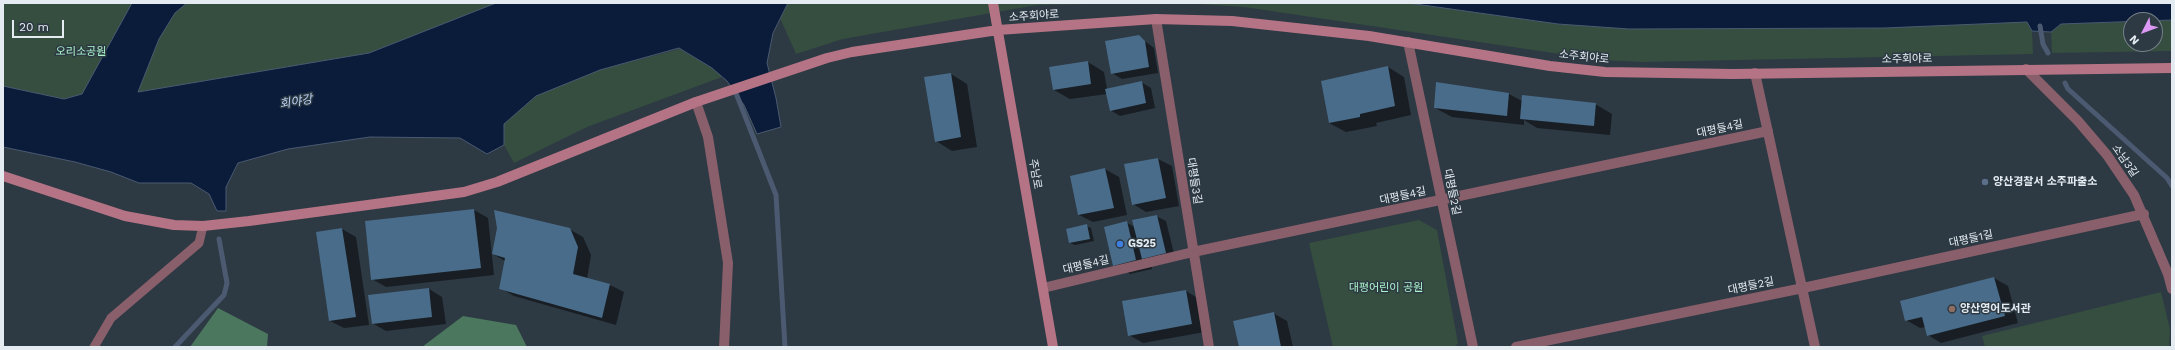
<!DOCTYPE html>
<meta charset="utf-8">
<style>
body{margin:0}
#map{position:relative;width:2175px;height:350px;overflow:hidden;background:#2d3943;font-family:"Work Sans",sans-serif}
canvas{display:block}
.frame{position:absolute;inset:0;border:4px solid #e4ecf2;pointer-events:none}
.north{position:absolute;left:2123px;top:12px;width:40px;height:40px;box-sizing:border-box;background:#2d3943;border:1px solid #768189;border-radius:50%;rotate:228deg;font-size:11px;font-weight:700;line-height:16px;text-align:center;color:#e4ecf2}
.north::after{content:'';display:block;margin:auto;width:14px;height:18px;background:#db99f5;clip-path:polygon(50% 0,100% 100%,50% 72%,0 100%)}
.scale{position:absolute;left:12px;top:20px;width:52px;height:18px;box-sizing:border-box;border:2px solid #e4ecf2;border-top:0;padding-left:5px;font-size:12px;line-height:14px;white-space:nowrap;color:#e4ecf2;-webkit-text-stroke:3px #2d3943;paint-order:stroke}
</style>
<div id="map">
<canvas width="2175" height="350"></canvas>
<div class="frame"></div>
<div class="north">N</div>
<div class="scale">20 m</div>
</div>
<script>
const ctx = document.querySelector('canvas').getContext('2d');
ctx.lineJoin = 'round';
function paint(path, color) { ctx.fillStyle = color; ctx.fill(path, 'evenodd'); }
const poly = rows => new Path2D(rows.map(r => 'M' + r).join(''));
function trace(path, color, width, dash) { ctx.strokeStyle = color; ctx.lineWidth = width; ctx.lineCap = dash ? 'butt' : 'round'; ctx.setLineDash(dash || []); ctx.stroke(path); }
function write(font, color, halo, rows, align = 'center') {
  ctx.font = font + ' "Work Sans","Noto Sans KR",sans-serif'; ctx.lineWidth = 3; ctx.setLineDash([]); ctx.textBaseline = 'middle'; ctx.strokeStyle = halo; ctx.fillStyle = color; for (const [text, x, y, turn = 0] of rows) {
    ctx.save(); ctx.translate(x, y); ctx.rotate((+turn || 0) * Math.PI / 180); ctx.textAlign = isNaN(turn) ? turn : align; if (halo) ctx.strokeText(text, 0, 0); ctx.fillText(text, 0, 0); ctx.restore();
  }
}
paint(poly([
 [3,3,496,3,369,53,80,102,3,86],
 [788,3,1148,3,1037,5,843,39,796,54,780,18],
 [1183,3,1408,3,1558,24,1629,29,1884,28,2027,22,2032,31,2033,54,1643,62,1600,60,1244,7],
 [2172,20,2172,51,2052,53,2051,32,2061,24,2131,22,2131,44,2155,44,2155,21],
 [680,49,712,68,722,77,587,127,514,163,504,145,504,124,536,96,600,70],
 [1419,220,1437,230,1458,343,1455,347,1333,347,1309,243],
 [2161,292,2170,329,2169,347,1985,347,1982,336]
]), '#354e40');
paint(poly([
 [218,308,268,334,267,347,190,347],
 [463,316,516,325,527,347,422,347]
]), '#4b775e');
const water = poly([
 [132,3,187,3,175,13,159,39,138,92,369,53,496,3,788,3,773,33,767,63,776,98,781,127,757,134,744,105,727,81,712,68,679,48,600,70,536,96,504,124,504,145,487,154,460,138,370,137,288,149,238,163,226,187,226,211,217,211,209,194,191,183,139,183,111,172,75,162,3,147,3,86,64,99,82,94,132,3],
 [1408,3,2172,3,2172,20,2061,24,2051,32,2032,31,2027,22,1884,28,1629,29,1558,24,1408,3]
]);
paint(water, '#0a1c3a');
trace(water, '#4b5a71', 1);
paint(poly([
 [1138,36,1154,48,1158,73,1122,79,1112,73],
 [1088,62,1104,72,1107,89,1141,82,1151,88,1155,108,1120,116,1110,110,1107,94,1070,99,1054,90],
 [1388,67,1404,77,1411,115,1376,123,1377,126,1346,132,1329,123],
 [951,74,967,84,977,147,952,151,936,141],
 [1437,83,1509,94,1522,101,1595,104,1612,114,1610,135,1537,128,1524,120,1524,125,1452,117,1435,108],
 [1158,159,1172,166,1179,206,1146,212,1133,204,1125,165],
 [1105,169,1119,177,1127,215,1093,222,1079,215],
 [474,210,488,218,494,275,386,287,372,279],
 [1156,216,1166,221,1175,258,1151,263,1152,269,1130,274,1114,265,1127,223,1135,227],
 [1086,226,1091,228,1094,241,1075,245,1070,243],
 [342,229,356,237,369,325,344,328,330,321,317,233],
 [569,229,583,237,591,255,587,279,610,285,624,292,616,325,514,296,500,288,505,261,493,254],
 [1994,278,2008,286,2018,323,1941,343,1928,335,1925,327,1920,328,1906,320],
 [429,289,442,297,446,324,386,331,372,323],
 [1186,291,1199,299,1205,332,1143,343,1129,335],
 [1273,313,1287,321,1293,347,1240,347]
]), '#0007');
trace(poly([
 [2040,26,2043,44,2048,53],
 [2065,83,2068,89,2167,178,2172,186],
 [734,88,776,195,785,347],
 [175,347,224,295,227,283,219,239]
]), '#4b5a71', 5);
paint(poly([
 [1139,35,1145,41,1149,67,1111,74,1105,41],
 [1088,61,1091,84,1053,90,1049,67],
 [1388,66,1395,106,1360,114,1360,117,1329,123,1321,81],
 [951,73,961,137,935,142,924,77],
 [1142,81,1146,103,1110,111,1105,89],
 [1436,82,1509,93,1507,116,1434,108],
 [1522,95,1596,103,1594,126,1520,119],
 [1158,158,1166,198,1132,205,1124,164],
 [1105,168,1114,208,1078,215,1070,176],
 [474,209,481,268,371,280,365,221],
 [494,210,570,228,578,247,573,274,610,284,602,318,499,289,505,258,492,254,497,228],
 [1157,215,1166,253,1142,259,1132,220],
 [1127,221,1136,260,1113,266,1104,227],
 [1087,224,1090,239,1069,243,1066,229],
 [342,228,356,317,329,321,316,232],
 [1994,277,2005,316,1927,336,1922,317,1905,321,1900,301],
 [429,288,432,317,372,324,368,295],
 [1186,290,1192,324,1128,336,1122,301],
 [1274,312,1281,347,1239,347,1233,321]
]), '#496c8a');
trace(poly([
 [94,347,111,318,199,243,203,226]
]), '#885f6a', 9);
trace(poly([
 [1156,19,1209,347],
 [1408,42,1473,347],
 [2026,69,2078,121,2107,155,2134,195,2168,274,2172,289],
 [1755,73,1815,347],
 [696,102,708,137,728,263,724,347],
 [1043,288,1193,252,1768,131],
 [1516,347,1803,288,2144,214]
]), '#885f6a', 10);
trace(poly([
 [993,3,1053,347],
 [3,176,125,216,174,225,203,226,249,221,464,192,497,182,696,102,827,58,852,52,998,30,1156,19,1232,21,1369,36,1550,66,1605,72,1733,74,2172,68]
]), '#b47485', 10);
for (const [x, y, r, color] of [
 [1985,182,4,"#5c6f8a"],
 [1120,244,4,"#3f7fe0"],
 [1952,309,4,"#8d6e63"]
]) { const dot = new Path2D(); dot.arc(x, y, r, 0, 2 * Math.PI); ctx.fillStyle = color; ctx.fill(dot); trace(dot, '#2d3943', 1.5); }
write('11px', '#e4ecf2', '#2d3943', [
 ["소주회야로",1034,16,-4],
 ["소주회야로",1584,57,6],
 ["소주회야로",1907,59,-1],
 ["대평들4길",1720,129,-12],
 ["소남3길",2125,161,55],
 ["주남로",1035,174,80],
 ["대평들3길",1194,181,81],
 ["대평들2길",1452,192,78],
 ["대평들4길",1403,196,-12],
 ["대평들1길",1971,239,-12],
 ["대평들4길",1086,265,-13],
 ["대평들2길",1751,286,-12]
]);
write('11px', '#acf5cb', '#2d3943', [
 ["오리소공원",81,52],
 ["대평어린이 공원",1386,288]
]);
write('bold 11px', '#e4ecf2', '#2d3943', [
 ["양산경찰서 소주파출소",1993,182],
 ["GS25",1128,244],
 ["양산영어도서관",1960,309]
], 'left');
write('italic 12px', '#bcd2f6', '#2d3943', [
 ["회야강",296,102,-10]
]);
</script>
